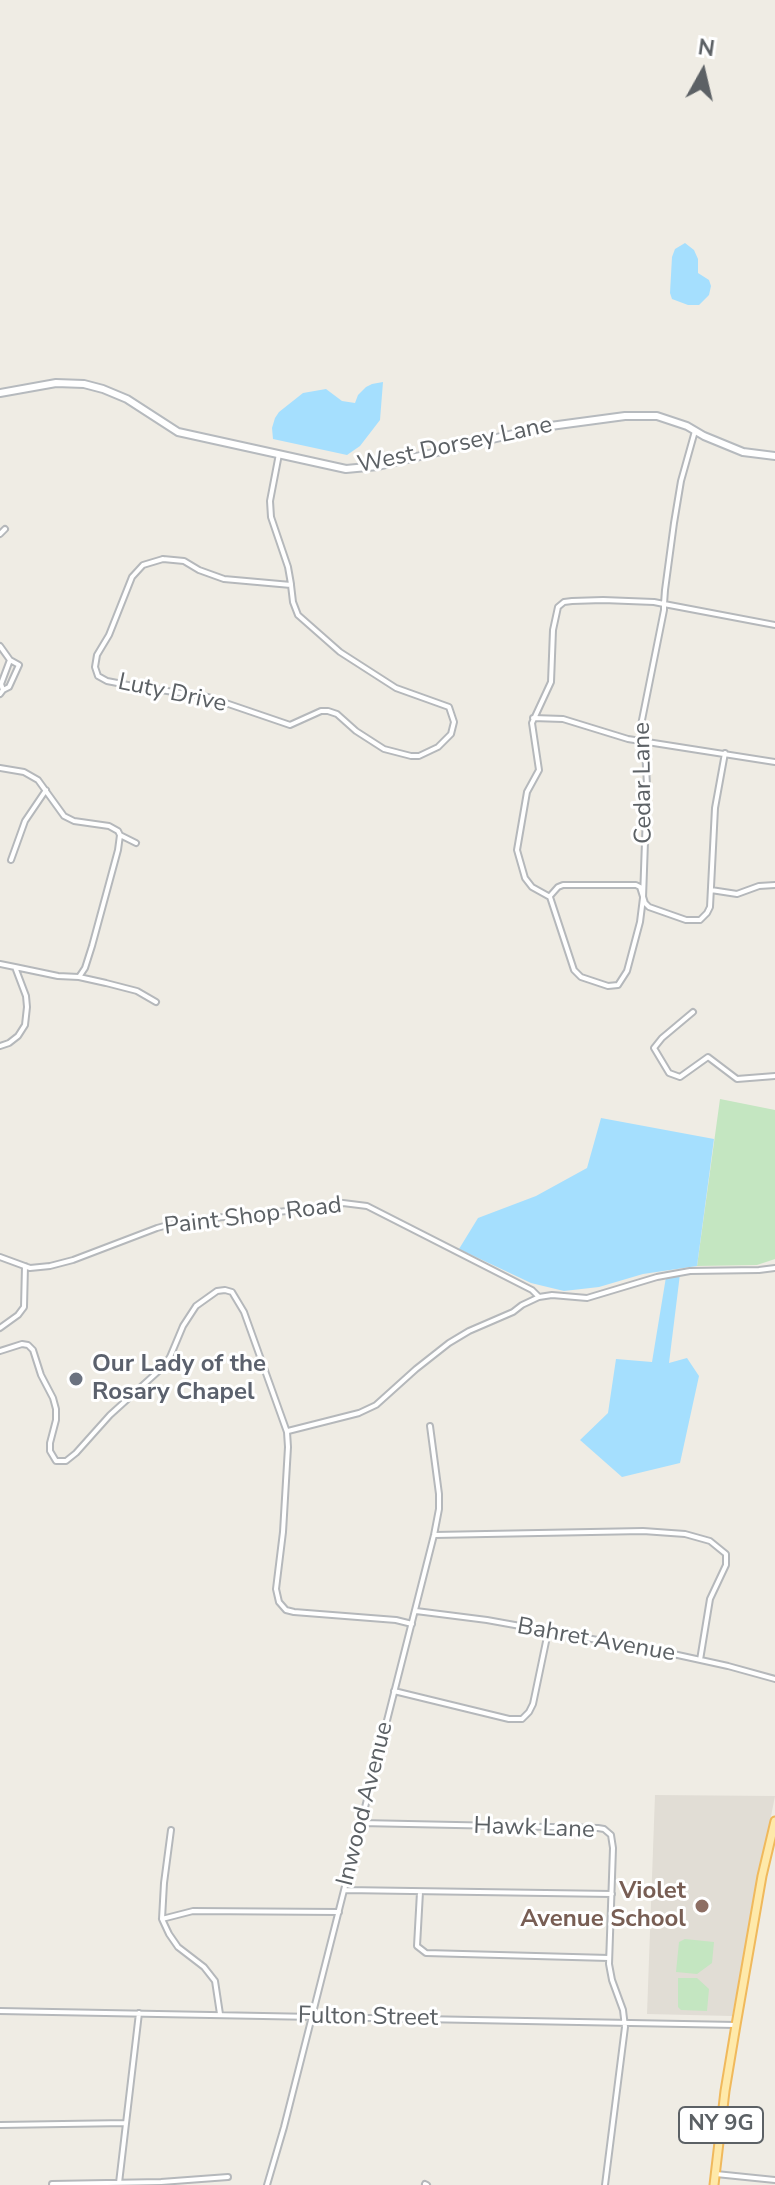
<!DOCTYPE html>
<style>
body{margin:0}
#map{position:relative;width:775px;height:2185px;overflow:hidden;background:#efece4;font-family:"Nunito Sans",sans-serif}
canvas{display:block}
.north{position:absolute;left:663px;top:32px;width:80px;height:80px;-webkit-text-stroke:6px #fff;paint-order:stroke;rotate:8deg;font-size:22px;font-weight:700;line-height:32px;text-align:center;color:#5c6165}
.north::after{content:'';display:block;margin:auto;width:28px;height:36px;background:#5c6165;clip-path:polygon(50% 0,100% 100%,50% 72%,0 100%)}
</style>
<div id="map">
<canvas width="775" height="2185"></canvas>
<div class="north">N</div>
</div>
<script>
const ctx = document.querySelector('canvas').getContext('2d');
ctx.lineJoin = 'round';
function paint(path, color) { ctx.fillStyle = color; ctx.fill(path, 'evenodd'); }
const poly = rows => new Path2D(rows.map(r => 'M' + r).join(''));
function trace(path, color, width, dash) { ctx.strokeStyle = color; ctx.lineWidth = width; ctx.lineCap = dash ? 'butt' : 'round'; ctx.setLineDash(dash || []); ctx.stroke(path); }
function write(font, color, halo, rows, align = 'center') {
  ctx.font = font + ' "Nunito Sans",sans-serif'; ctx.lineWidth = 6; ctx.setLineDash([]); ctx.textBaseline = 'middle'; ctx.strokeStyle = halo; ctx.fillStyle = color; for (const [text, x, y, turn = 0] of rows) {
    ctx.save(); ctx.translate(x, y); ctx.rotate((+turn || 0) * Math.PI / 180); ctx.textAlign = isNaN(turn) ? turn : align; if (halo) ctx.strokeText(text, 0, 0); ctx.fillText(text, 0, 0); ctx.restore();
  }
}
paint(poly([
 [655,1795,775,1796,732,2016,647,2014]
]), '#e1ddd5');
paint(poly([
 [720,1099,775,1110,775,1259,757,1265,697,1266],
 [685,1939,714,1942,712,1963,697,1974,676,1972,679,1942],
 [678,1978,697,1978,709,1989,707,2011,681,2010,678,2007]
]), '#c4e6c1');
paint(poly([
 [685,243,694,250,698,259,698,273,709,280,711,286,709,295,699,305,688,305,672,299,670,293,672,257,675,249],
 [383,382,380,420,360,446,347,455,273,439,272,428,275,418,279,412,303,393,326,389,342,401,355,403,358,395,366,387,372,384],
 [601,1118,714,1139,697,1266,643,1274,599,1287,564,1291,531,1283,459,1249,478,1218,536,1196,587,1168],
 [680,1274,669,1363,687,1358,699,1376,680,1463,622,1477,580,1440,608,1413,616,1359,652,1362,666,1277]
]), '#a5dffe');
const street = poly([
 [695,431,681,481,674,523,665,590,664,604,664,610,640,730,645,749,647,785,643,898,640,922,627,971,618,985,608,986,581,977,574,970,550,897,532,887,525,878,517,850,527,792,539,770,532,723,551,682,553,630,558,607,564,602,572,601,603,600,654,602,664,604,775,625],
 [279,454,270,501,271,517,288,567,291,584],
 [0,534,5,529],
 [163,559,184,561,199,570,224,579,291,585,293,602,298,615,340,652,396,688,449,707,454,722,451,734,438,747,419,756,411,756,384,749,356,731,337,714,328,711,321,711,290,725,208,697,133,686,107,681,98,676,95,667,97,655,109,635,132,577,143,565,163,559],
 [0,646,10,660,19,665,9,687,3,690,0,694],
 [3,690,1,684,10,660],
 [533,718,563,719,628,739,775,762],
 [0,768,24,772,38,780,64,816,74,821,109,826,118,831,120,835,136,843],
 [11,860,25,821,46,790],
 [711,890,737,894,759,886,775,885],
 [550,896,558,887,563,885,636,885,640,887,645,903,649,907,686,920,700,920,707,913,710,907,715,808,725,753],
 [0,964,15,967,26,996,27,1007,25,1025,18,1036,9,1043,0,1046],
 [15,967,58,976,79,977,106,983,137,991,156,1002],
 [79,977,85,968,92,946,118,850,120,835],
 [693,1012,662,1038,654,1048,669,1073,680,1077,708,1057,737,1079,775,1076],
 [0,1257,30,1268,50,1266,73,1260,157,1228,182,1221,298,1210,343,1203,367,1206,532,1290,539,1297],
 [0,1328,18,1315,24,1307,25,1266],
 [0,1351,22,1344,28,1345,33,1350,41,1375,53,1398,56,1409,56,1420,50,1443,50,1451,56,1461,66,1461,76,1453,110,1415,163,1367,170,1357,183,1326,196,1306,217,1291,225,1290,232,1292,244,1312,287,1432,288,1447,283,1532,276,1589,279,1602,286,1610,294,1612,396,1620,412,1624],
 [288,1431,359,1413,376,1405,416,1369,449,1343,469,1331,513,1312,522,1305,539,1297,552,1295,587,1298,657,1277,690,1271,759,1270,775,1268],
 [434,1535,643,1531,685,1534,710,1541,726,1554,726,1565,710,1599,700,1660],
 [416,1611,487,1620,664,1652,728,1666,775,1679],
 [394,1691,509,1719,522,1719,529,1712,533,1704,548,1632],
 [361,1823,598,1828,604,1829,611,1835,613,1848,609,1964,612,1980,623,2010,625,2027,605,2185],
 [171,1830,164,1883,162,1919,169,1934,178,1947,204,1967,215,1981,220,2014],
 [345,1890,612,1894],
 [420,1892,417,1946,426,1953,609,1958],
 [162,1919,193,1911,339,1912],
 [0,2011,736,2025],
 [0,2125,126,2123],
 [716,2174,775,2180],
 [119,2183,139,2013],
 [52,2184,161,2182,228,2177],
 [425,2184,427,2185],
 [267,2185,284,2127,434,1535,439,1509,439,1494,430,1426]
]);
const secondary = poly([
 [0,393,56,383,84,384,103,389,127,399,178,432,346,469,378,466,543,427,625,416,657,416,687,426,704,436,743,452,775,456]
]);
const primary = poly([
 [714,2185,725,2091,736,2025,762,1876,775,1821]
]);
trace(street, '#b5b8bb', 8);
trace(secondary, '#b6babe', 10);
trace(primary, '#f0b95c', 11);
trace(street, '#fff', 4);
trace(secondary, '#fff', 6);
trace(primary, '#fee9aa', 7);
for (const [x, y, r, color] of [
 [76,1379,8,"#6b7280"],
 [702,1906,8,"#8d6e63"]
]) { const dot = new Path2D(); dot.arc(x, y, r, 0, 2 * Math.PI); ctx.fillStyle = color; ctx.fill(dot); trace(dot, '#fff', 3); }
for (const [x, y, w] of [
 [721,2125,84]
]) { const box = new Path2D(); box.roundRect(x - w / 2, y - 18, w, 36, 6); ctx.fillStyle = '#fff'; ctx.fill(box); trace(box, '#5c6165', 2); }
write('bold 22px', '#5c6165', null, [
 ["NY 9G",721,2125]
]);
write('24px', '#5c6165', '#fff', [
 ["West Dorsey Lane",455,446,-12],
 ["Luty Drive",172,694,12],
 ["Cedar Lane",644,783,-91],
 ["Paint Shop Road",253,1217,-7],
 ["Bahret Avenue",596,1641,10],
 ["Inwood Avenue",366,1804,-76],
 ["Hawk Lane",534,1829,2],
 ["Fulton Street",368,2018,1]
]);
write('bold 24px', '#5b616d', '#fff', [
 ["Our Lady of the",92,1365],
 ["Rosary Chapel",92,1393]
], 'left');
write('bold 24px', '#785e54', '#fff', [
 ["Violet",686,1892],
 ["Avenue School",686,1920]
], 'right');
</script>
